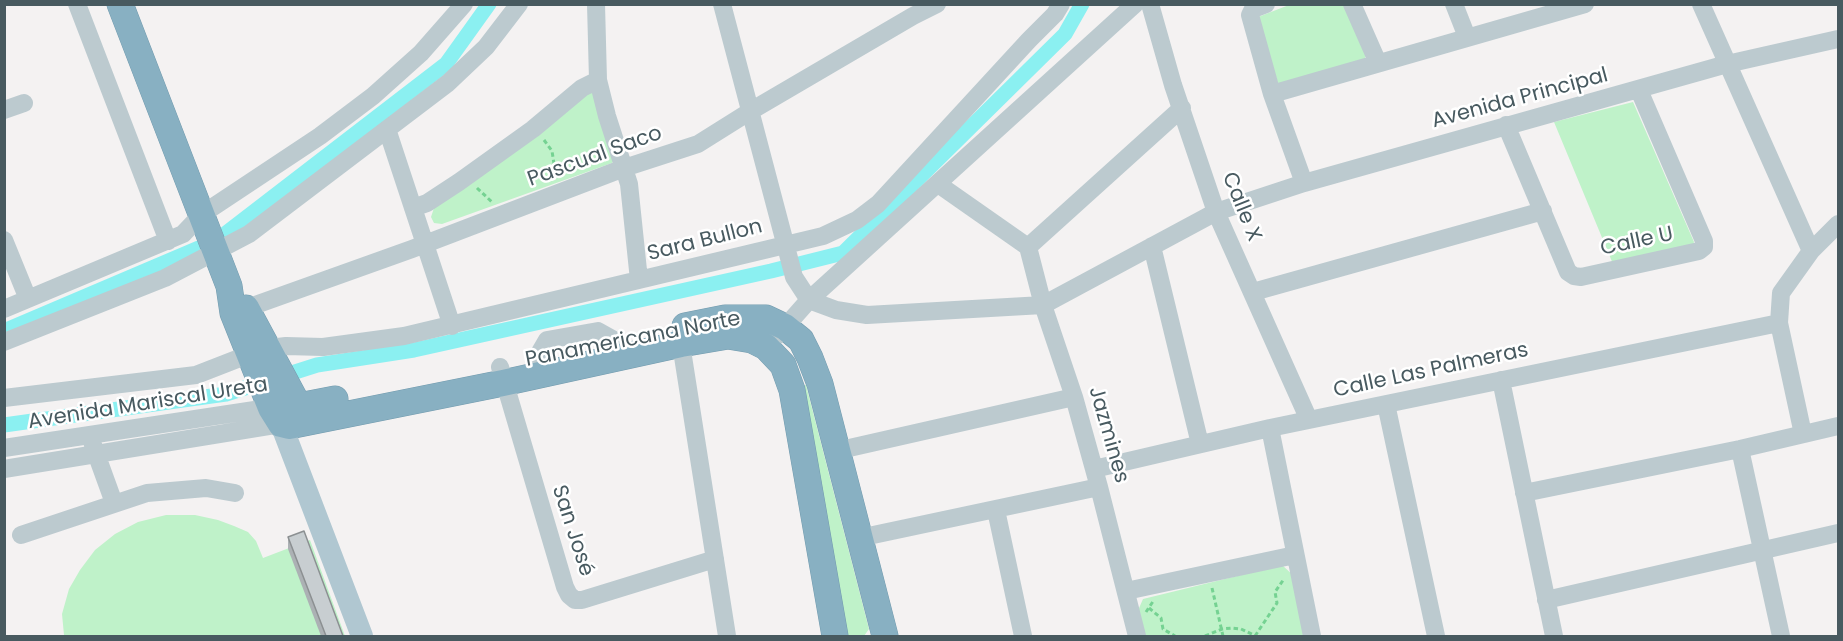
<!DOCTYPE html>
<meta charset="utf-8">
<style>
body{margin:0}
#map{position:relative;width:1843px;height:641px;overflow:hidden;background:#f4f2f2;font-family:Poppins,sans-serif}
canvas{display:block}
.frame{position:absolute;inset:0;border:6px solid #485a60;pointer-events:none}
</style>
<div id="map">
<canvas width="1843" height="641"></canvas>
<div class="frame"></div>
</div>
<script>
const ctx = document.querySelector('canvas').getContext('2d');
ctx.lineJoin = 'round';
function paint(path, color) { ctx.fillStyle = color; ctx.fill(path, 'evenodd'); }
const poly = rows => new Path2D(rows.map(r => 'M' + r).join(''));
function trace(path, color, width, dash) { ctx.strokeStyle = color; ctx.lineWidth = width; ctx.lineCap = dash ? 'butt' : 'round'; ctx.setLineDash(dash || []); ctx.stroke(path); }
function write(font, color, halo, rows, align = 'center') {
  ctx.font = font + ' Poppins,sans-serif'; ctx.lineWidth = 5; ctx.setLineDash([]); ctx.textBaseline = 'middle'; ctx.strokeStyle = halo; ctx.fillStyle = color; for (const [text, x, y, turn = 0] of rows) {
    ctx.save(); ctx.translate(x, y); ctx.rotate((+turn || 0) * Math.PI / 180); ctx.textAlign = isNaN(turn) ? turn : align; if (halo) ctx.strokeText(text, 0, 0); ctx.fillText(text, 0, 0); ctx.restore();
  }
}
paint(poly([
 [1289,5,1345,5,1366,56,1363,61,1279,87,1258,17],
 [593,88,616,156,612,163,442,224,434,223,431,217,434,208],
 [1633,102,1694,242,1692,248,1613,264,1554,122],
 [806,385,869,629,864,636,845,636,797,387],
 [166,515,195,515,218,520,234,526,248,532,256,541,263,558,310,540,345,636,61,636,64,635,62,614,69,589,80,570,95,550,115,534,138,522],
 [1282,565,1295,577,1306,636,1141,636,1136,615,1143,599]
]), '#bff2c9');
trace(poly([
 [4,331,199,248,225,234,446,64,489,4],
 [4,425,226,394,317,365,414,350,771,271,843,253,1065,34,1082,4]
]), '#8bf0f1', 15);
const highway = poly([
 [120,4,229,286,233,313,271,408,281,424,289,426,503,383,681,344,728,336,752,340,766,347,783,365,792,390,835,636],
 [246,308,297,403,304,405,335,399],
 [685,326,725,318,766,318,785,327,801,340,810,358,820,384,885,636]
]);
trace(highway, '#739bae', 27);
trace(poly([
 [544,140,552,151,554,164,552,179],
 [477,188,492,202],
 [1212,588,1223,636],
 [1149,608,1161,618,1163,629,1175,636],
 [1146,612,1154,600],
 [1205,636,1222,629,1232,628,1241,629,1256,636],
 [1255,636,1277,603,1275,592,1284,579]
]), '#75d292', 3, [4.5, 3]);
trace(poly([
 [77,4,168,241],
 [596,4,598,80,607,116,629,184,639,280],
 [722,4,794,277,809,300,836,310,867,315,1043,305,1216,212,1304,183,1727,64,1838,39],
 [1150,4,1173,85,1216,212,1309,420],
 [1266,4,1253,9,1250,15,1272,94,1304,183],
 [1352,4,1378,63],
 [1454,4,1467,37],
 [1701,4,1811,251],
 [1272,94,1585,4],
 [4,110,24,103],
 [1506,125,1568,272,1574,276,1581,277,1699,251,1704,247,1704,241,1639,90],
 [387,129,452,326],
 [938,184,1028,247],
 [413,208,427,203,459,182,533,129,582,88,598,80],
 [4,240,28,299],
 [1152,246,1200,444],
 [1028,247,1043,305,1074,397,1099,487,1137,636],
 [1028,247,1182,108],
 [1253,292,1543,211],
 [247,308,412,249,624,168,698,144,749,112,913,16,937,4],
 [4,309,183,234,201,215,320,136,373,96,421,53,464,4],
 [778,335,809,300,1135,4],
 [4,342,165,278,249,234,448,83,486,47,519,4],
 [681,344,727,636],
 [269,348,286,346,323,347,404,336,823,236,857,220,878,204,1029,40,1055,14,1061,4],
 [536,359,547,340,598,331,616,341],
 [500,367,565,587,569,595,575,600,582,600,715,559],
 [1501,380,1554,636],
 [4,398,196,375,250,354],
 [1386,404,1436,636],
 [1270,428,1312,636],
 [1803,434,1779,323,1781,293,1811,251,1838,224],
 [93,445,114,503],
 [4,448,281,406],
 [1740,449,1781,636],
 [836,451,1074,397],
 [4,469,281,424],
 [1094,469,1270,428,1779,323],
 [1524,493,1740,449,1838,426],
 [996,510,1023,636],
 [21,535,147,493,206,488,235,493],
 [859,538,1099,487],
 [1126,591,1295,555],
 [1546,600,1838,533]
]), '#bccacf', 18);
trace(poly([
 [290,413,281,424,362,636]
]), '#b0c7d1', 22);
trace(highway, '#88b0c2', 26);
paint(poly([
 [288,537,343,636,321,636,288,549]
]), '#acb1b4');
const building = poly([
 [304,531,343,636,326,636,288,537,304,531]
]);
paint(building, '#c8ced1');
trace(building, '#8c9092', 1.5);
write('21px', '#485a60', '#fff', [
 ["Avenida Principal",1520,99,-15],
 ["Pascual Saco",595,157,-20],
 ["Calle X",1241,207,68],
 ["Sara Bullon",705,241,-14],
 ["Calle U",1637,242,-12],
 ["Panamericana Norte",633,340,-11],
 ["Calle Las Palmeras",1431,371,-12],
 ["Avenida Mariscal Ureta",148,404,-9],
 ["Jazmines",1108,435,74],
 ["San José",572,531,72]
]);
</script>
